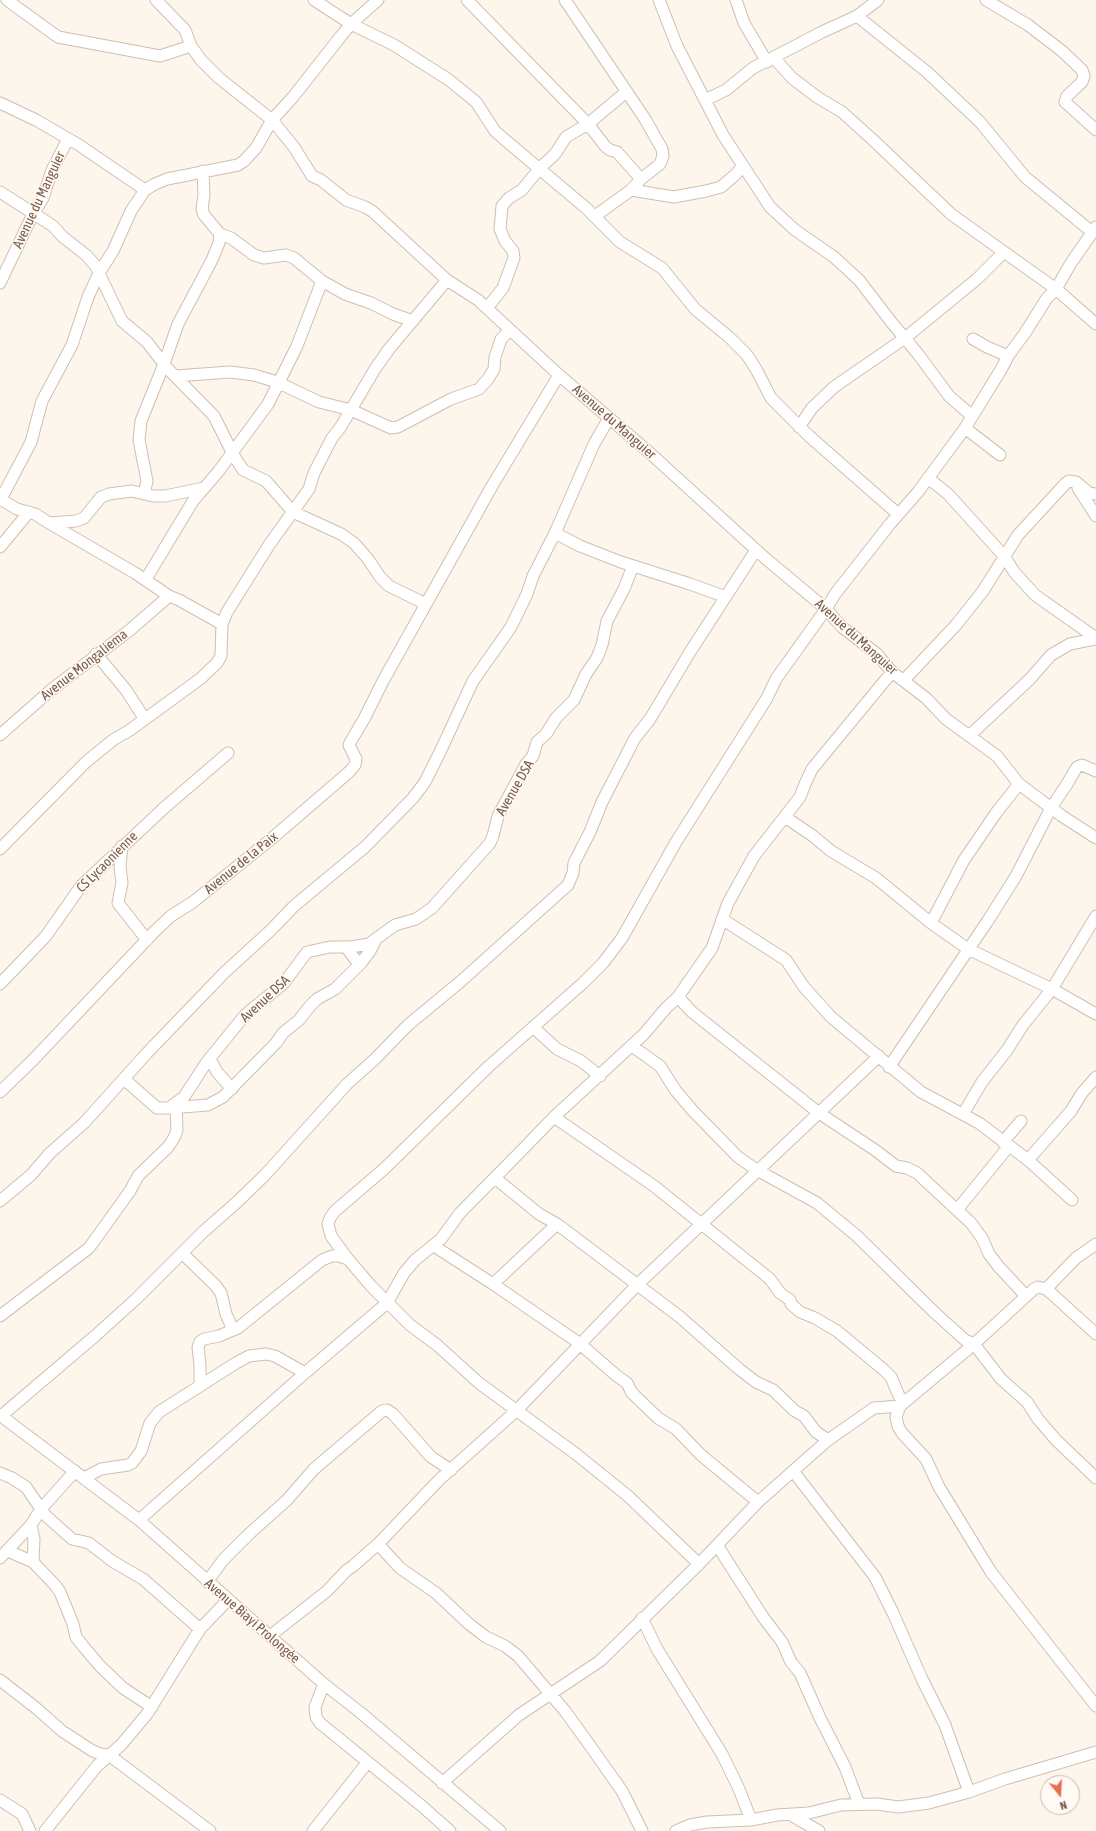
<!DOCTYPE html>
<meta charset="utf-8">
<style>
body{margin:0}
#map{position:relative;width:1096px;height:1831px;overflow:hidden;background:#fdf6ec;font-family:"Asap Condensed",sans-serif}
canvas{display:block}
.north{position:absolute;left:1040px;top:1775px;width:40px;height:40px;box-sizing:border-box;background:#fffaf3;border:1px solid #cabbb1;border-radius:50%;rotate:162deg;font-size:11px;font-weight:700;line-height:16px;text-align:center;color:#7a5c4d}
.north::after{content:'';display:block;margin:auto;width:14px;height:18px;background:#e76f51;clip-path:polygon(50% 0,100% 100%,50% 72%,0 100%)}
</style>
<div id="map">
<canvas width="1096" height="1831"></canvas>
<div class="north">N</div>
</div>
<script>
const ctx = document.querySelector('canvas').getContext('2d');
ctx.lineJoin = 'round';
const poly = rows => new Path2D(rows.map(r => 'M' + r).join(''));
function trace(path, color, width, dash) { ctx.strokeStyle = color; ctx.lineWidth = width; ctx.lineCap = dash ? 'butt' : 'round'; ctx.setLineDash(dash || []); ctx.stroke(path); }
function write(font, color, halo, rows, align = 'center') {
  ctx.font = font + ' "Asap Condensed",sans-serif'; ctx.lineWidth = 3; ctx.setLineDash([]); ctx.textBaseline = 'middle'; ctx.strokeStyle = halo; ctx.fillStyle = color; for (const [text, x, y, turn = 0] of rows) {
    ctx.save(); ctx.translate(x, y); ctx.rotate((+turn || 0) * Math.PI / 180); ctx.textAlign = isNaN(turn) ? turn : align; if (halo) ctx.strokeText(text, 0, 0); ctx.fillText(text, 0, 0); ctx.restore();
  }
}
const minor = poly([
 [7,0,58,37,160,56,191,46],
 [156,0,185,30,191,46,201,60,219,78,272,120,294,147,312,176,321,180,346,200,365,207,372,211,447,280,478,300,559,375,651,454,765,558,826,609,842,627,877,654,892,672,926,698,946,719,997,756,1019,784],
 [314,0,351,24,394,45,449,80,476,102,495,131,504,139,586,208,620,242,662,268,695,309,729,337,747,355,756,369,771,398,809,436,898,514],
 [467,0,588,124,605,146,610,150,617,152,641,179],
 [565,0,645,119,662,149,663,156,660,164,641,179,631,190],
 [659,0,677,46,723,135,770,207,795,230,834,257,859,280,892,323,918,354,949,396,972,416],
 [736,0,744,23,767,62],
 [986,0,1028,25,1062,51,1082,70,1084,76,1082,82,1067,96,1065,102,1096,130],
 [857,16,927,72,980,122,1025,177,1092,232],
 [774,58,792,78,817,97,842,112,872,139,951,214,1004,252],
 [705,100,726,90,753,68,822,32,857,16,878,0],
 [0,103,36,120,79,145,145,190],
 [0,192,53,226,63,237,86,255,95,265,122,321,147,342,167,368,214,416,234,456,243,470,266,481,293,512,341,534,354,543,368,559,380,577,389,586,426,604],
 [595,216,631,190,674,197,706,191,721,187,735,175,743,166],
 [220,234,231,238,254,255,264,258,286,255,294,258,322,281,345,294,371,303,393,314,413,321],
 [0,283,33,214,43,198,52,170,68,139],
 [487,308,503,288,514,258,513,251,505,241,500,229,502,206,509,198,522,190,539,169,555,154,566,137,588,124,626,92],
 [973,339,987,347,1008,356],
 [175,376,230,372,254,375,277,382,319,402,351,410,391,428,398,427,451,399,479,389,488,379,494,369,495,357,501,339,510,330],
 [799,427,812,408,834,387,905,338,977,279,1004,252,1056,289,1096,324],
 [965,428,1000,455],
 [928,478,948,494,1004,556,1015,573,1035,595,1096,638],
 [1078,488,1096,516],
 [144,494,147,481,139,440,141,421,164,364,178,324,212,260,219,243,220,234,204,215,202,209,204,195,203,171],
 [0,499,17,509,35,514,49,523,63,522,76,521,84,518,101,497,109,494,132,491,153,496,165,496,204,488],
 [1,499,31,442,42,401,72,345,88,297,99,273,113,251,131,211,145,190,155,184,167,179,238,165,244,161,256,148,272,120,293,97,341,36,351,24,378,0],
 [49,523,135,573,169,596,179,600,222,624],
 [555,533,580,546,621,562,690,584,726,597],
 [0,547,29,512],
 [146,579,193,501,218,472,268,404,297,346,322,281],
 [96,654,126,690,144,718],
 [904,680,956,625,983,591,1018,535,1066,483,1069,481,1076,482,1089,493,1096,494],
 [0,735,51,690,130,630,169,596],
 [969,736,1030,679,1051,655,1070,644,1096,639],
 [785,817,813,836,831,851,876,878,931,923,968,949,1052,989,1096,1014],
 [122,846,120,867,122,883,118,903,147,940],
 [0,849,86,762,113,740,130,730,200,679,217,663,221,656,222,624,227,612,269,545,309,489,314,473,332,438,340,428,375,369,389,349,447,280],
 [722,919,786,960,804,987,831,1017,921,1092,979,1123,1028,1160,1072,1200],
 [931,923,964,860,996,813,1019,784,1062,816,1096,838],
 [346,947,355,959,361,963],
 [0,984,46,936,81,886,164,808,228,753],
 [678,997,692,1012,819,1113,875,1150,896,1166,907,1168,917,1173,958,1211],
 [533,1027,557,1049,581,1061,600,1076],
 [632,1046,660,1066,676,1091,693,1111,738,1157,757,1170,817,1203,857,1236,934,1312,965,1340,974,1344,1001,1379,1027,1402,1038,1419,1056,1440,1096,1478],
 [210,1059,217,1072,232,1089],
 [889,1067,987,922,1016,876,1051,808,1067,784,1077,767,1082,765,1096,771],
 [124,1079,157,1108,169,1108,184,1097,206,1063,245,1015,284,983,307,952,330,947,351,947,369,944,395,925,416,919,432,908,490,843,493,836,498,816,526,764,533,756,537,742,546,734,556,718,574,700,586,674,597,658,602,645,607,621,624,589,633,566],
 [0,1092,33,1060,155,931,171,916,193,902,270,840,349,772,355,765,356,759,349,745,351,741,364,719,383,681,492,486,559,375],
 [169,1108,208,1105,223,1097,276,1043,283,1033,299,1020,310,1006,317,999,335,989,361,963,370,951,375,941],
 [963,1114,982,1082,1007,1050,1023,1025,1052,989,1096,916],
 [554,1117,654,1186,770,1279,780,1293,790,1300,791,1304,800,1312,815,1318,837,1331,884,1370,891,1377,899,1396,904,1402],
 [1003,1142,1021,1121],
 [1009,1146,961,1205,958,1211,971,1223,982,1238,989,1254,999,1267,1026,1296],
 [1028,1160,1071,1111,1082,1093,1096,1077],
 [495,1178,539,1214,557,1224,680,1317,739,1369,756,1382,773,1390,795,1411,804,1416,816,1432,828,1440],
 [0,1201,31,1175,50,1153,84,1123,147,1053,225,972,271,930,294,906,365,847,413,798,425,782,440,752,473,681,511,627,527,594,533,576,555,533,594,444,609,418],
 [434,1246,493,1284,579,1343,617,1376,627,1383,632,1393,658,1418,676,1429,701,1455,758,1502],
 [182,1253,215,1285,221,1293,226,1314,233,1330],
 [348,1259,331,1236,328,1224,330,1218,335,1211,384,1169,488,1067,583,983,603,963,622,938,676,842,767,698,776,679,826,609,835,594,890,524,918,492,965,428,1002,368,1008,356,1025,333,1047,298,1056,289,1071,263,1096,227],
 [493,1284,557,1224],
 [1046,1289,1076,1258,1096,1244],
 [0,1316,89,1248,130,1191,138,1176,168,1147,174,1138,177,1130,176,1107],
 [200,1386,200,1365,198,1347,200,1342,204,1339,219,1336,238,1328,322,1260,332,1256,339,1256,348,1259,371,1286,410,1325,437,1345,479,1383,576,1454,628,1496,699,1564],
 [900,1406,896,1417,898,1426,902,1433,926,1459,939,1487,991,1572,1096,1706],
 [0,1415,139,1520,324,1684,361,1713,500,1831],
 [1,1416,95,1336,136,1299,203,1232,236,1203,265,1175,347,1084,375,1059,408,1025,460,982,568,885,573,873,574,863,590,832,602,802,635,738,650,719,690,652,756,550],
 [793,1471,875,1577,893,1613,922,1679,945,1725,969,1792],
 [0,1473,12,1478,26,1487,45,1515,72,1539,89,1543,112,1561,143,1579,200,1629],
 [84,1478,101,1469,128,1465,132,1463,141,1451,150,1423,159,1412,236,1363,249,1356,266,1354,275,1356,305,1373,387,1303,404,1273,415,1260,441,1239,460,1213,525,1147,554,1117,644,1034,666,1008,678,997,712,948,728,903,754,856,800,797,805,784,812,769,892,672],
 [139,1520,305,1373],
 [31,1525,34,1539,33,1562],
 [378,1544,400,1568,436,1593,469,1624,486,1637,505,1646,518,1656,565,1711,591,1747,622,1791,642,1831],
 [717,1545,763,1617,782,1642,791,1662,800,1673,820,1718,845,1767,859,1804],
 [8,1551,33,1562,55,1585,60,1592,73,1624,76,1637,83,1646,100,1666,123,1688,152,1707],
 [0,1558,31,1525,41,1509,75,1471],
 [207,1582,223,1560,249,1534,287,1500,314,1469,382,1411,387,1410,393,1414,431,1457,451,1470],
 [642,1618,657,1649,722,1754,739,1789,751,1820],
 [270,1636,327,1591,347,1570,353,1566,378,1544,440,1479,516,1411,637,1285,879,1056],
 [0,1680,36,1708,62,1731,91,1750,100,1754,109,1755,210,1831],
 [324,1684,315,1707,316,1717,320,1723,423,1807,450,1831],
 [442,1783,519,1715,600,1661,699,1564,758,1502,828,1440,874,1408,900,1406,974,1344,1034,1289,1038,1287,1046,1289,1052,1294,1096,1334],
 [0,1800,22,1814,30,1831],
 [789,1814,819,1831],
 [45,1831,97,1766,121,1745,147,1714,200,1629,228,1600],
 [313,1831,367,1763],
 [676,1831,690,1825,707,1822,751,1820,777,1815,809,1813,841,1805,877,1804,898,1807,929,1803,969,1792,1005,1779,1096,1752]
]);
trace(minor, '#d1beb0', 13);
trace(minor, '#fff', 11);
write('14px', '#7a5c4d', '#fffaf3', [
 ["Avenue du Manguier",39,200,-65],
 ["Avenue du Manguier",614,422,41],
 ["Avenue du Manguier",856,637,42],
 ["Avenue Mongaliema",84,665,-38],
 ["Avenue DSA",515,788,-60],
 ["CS Lycaonienne",107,862,-45],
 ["Avenue de la Paix",241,863,-39],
 ["Avenue DSA",265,999,-43],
 ["Avenue Biayi Prolongée",252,1621,41]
]);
</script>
